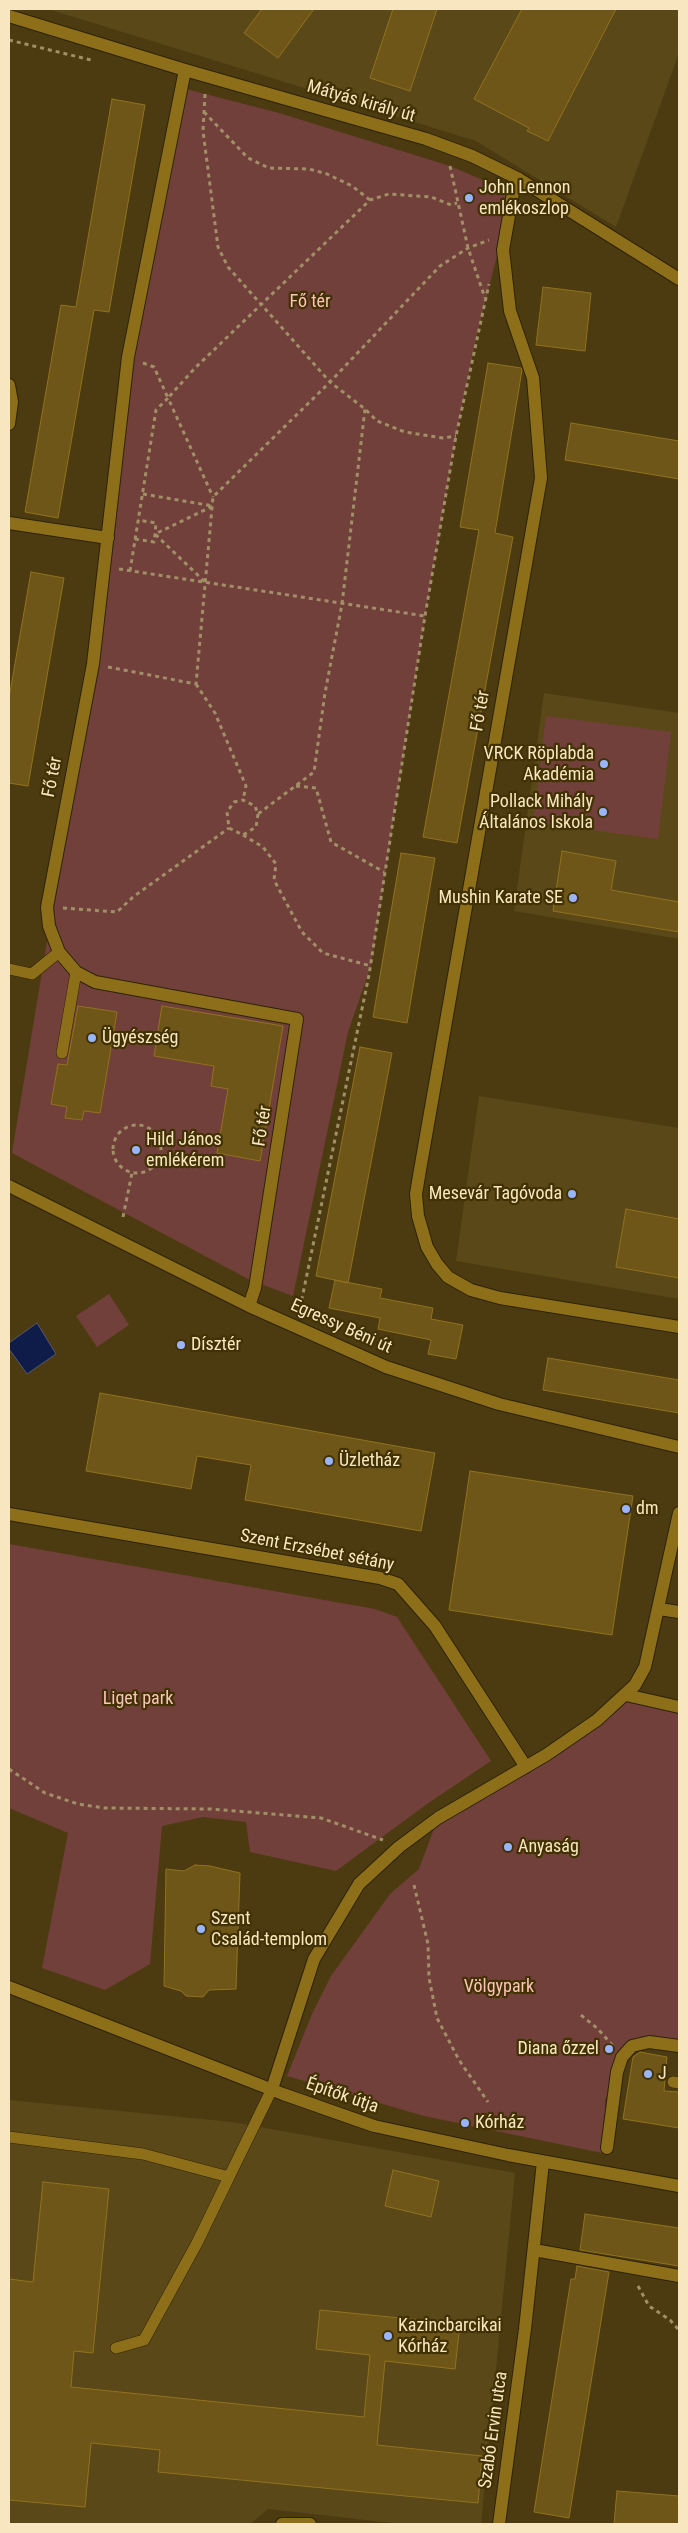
<!DOCTYPE html>
<meta charset="utf-8">
<style>
body{margin:0}
#map{position:relative;width:688px;height:2533px;overflow:hidden;background:#4c3b10;font-family:"Roboto Condensed",sans-serif}
canvas{display:block}
.frame{position:absolute;inset:0;border:10px solid #f7e6c0;pointer-events:none}
</style>
<div id="map">
<canvas width="688" height="2533"></canvas>
<div class="frame"></div>
</div>
<script>
const ctx = document.querySelector('canvas').getContext('2d');
ctx.lineJoin = 'round';
function paint(path, color) { ctx.fillStyle = color; ctx.fill(path, 'evenodd'); }
const poly = rows => new Path2D(rows.map(r => 'M' + r).join(''));
function trace(path, color, width, dash) { ctx.strokeStyle = color; ctx.lineWidth = width; ctx.lineCap = dash ? 'butt' : 'round'; ctx.setLineDash(dash || []); ctx.stroke(path); }
function write(font, color, halo, rows, align = 'center') {
  ctx.font = font + ' "Roboto Condensed",sans-serif'; ctx.lineWidth = 4.5; ctx.setLineDash([]); ctx.textBaseline = 'middle'; ctx.strokeStyle = halo; ctx.fillStyle = color; for (const [text, x, y, turn = 0] of rows) {
    ctx.save(); ctx.translate(x, y); ctx.rotate((+turn || 0) * Math.PI / 180); ctx.textAlign = isNaN(turn) ? turn : align; if (halo) ctx.strokeText(text, 0, 0); ctx.fillText(text, 0, 0); ctx.restore();
  }
}
paint(poly([
 [48,9,679,9,679,53,616,227,476,141],
 [544,693,679,713,679,939,514,911],
 [479,1096,679,1128,679,1299,456,1261],
 [9,2100,232,2122,515,2173,481,2524,401,2524,268,2509,250,2524,9,2524]
]), '#5b4818');
paint(poly([
 [182,88,279,113,450,166,513,193,477,334,456,436,425,616,371,966,348,1032,293,1296,250,1280,12,1153,93,664,128,357],
 [546,716,671,732,658,839,533,822],
 [109,1294,129,1325,97,1347,76,1316],
 [9,1544,375,1609,397,1617,491,1761,427,1804,336,1871,250,1852,246,1822,203,1817,162,1826,150,1964,105,1990,42,1968,68,1833,9,1808],
 [626,1695,679,1707,679,2042,646,2039,617,2072,605,2100,606,2126,602,2153,424,2116,287,2076,312,2014,331,1976,390,1894,419,1869,438,1818,518,1772]
]), '#72403a');
const water = poly([
 [37,1323,56,1354,27,1374,9,1349,9,1343,37,1323]
]);
paint(water, '#0f1c49');
trace(water, '#55596d', 1);
const building = poly([
 [262,9,314,9,278,58,244,33,262,9],
 [393,9,437,9,410,91,370,78,393,9],
 [522,9,616,9,548,141,527,131,529,128,474,99,522,9],
 [112,99,145,105,109,312,94,310,58,518,25,512,61,305,76,307,112,99],
 [543,287,591,293,585,351,536,345,543,287],
 [488,363,521,368,522,370,495,533,513,537,457,843,423,837,479,530,460,527,488,363],
 [571,423,679,441,679,479,565,460,571,423],
 [31,572,64,578,28,786,9,783,9,698,31,572],
 [562,851,616,861,611,890,679,902,679,932,553,911,562,851],
 [401,853,435,858,407,1023,373,1017,401,853],
 [78,1006,117,1012,100,1113,84,1111,82,1120,65,1118,67,1107,51,1104,58,1064,67,1065,78,1006],
 [162,1006,283,1026,260,1161,217,1153,228,1089,211,1086,214,1066,154,1056,162,1006],
 [360,1047,392,1053,348,1283,316,1276,360,1047],
 [626,1209,679,1219,679,1278,616,1267,626,1209],
 [335,1280,382,1289,380,1298,433,1308,431,1319,463,1325,456,1359,428,1354,431,1340,378,1329,380,1318,329,1308,335,1280],
 [548,1358,679,1380,679,1413,543,1390,548,1358],
 [100,1393,435,1453,421,1531,245,1500,251,1465,197,1456,191,1489,86,1471,100,1393],
 [470,1471,633,1496,612,1635,449,1610,470,1471],
 [195,1865,210,1866,240,1873,236,1989,209,1990,203,1997,186,1996,181,1991,164,1986,166,1869,184,1871,195,1865],
 [640,2052,667,2057,664,2091,679,2092,679,2128,623,2119,633,2057,640,2052],
 [393,2170,439,2181,431,2217,385,2206,393,2170],
 [43,2182,109,2189,93,2353,74,2351,71,2387,364,2417,370,2355,316,2349,320,2310,460,2324,455,2369,385,2361,377,2445,482,2456,478,2503,158,2472,160,2450,91,2443,85,2507,9,2500,9,2279,33,2282,43,2182],
 [585,2214,679,2228,679,2266,580,2250,585,2214],
 [577,2266,609,2272,569,2518,534,2512,571,2279,575,2279,577,2266],
 [617,2491,679,2496,679,2524,614,2524,617,2491]
]);
paint(building, '#6d5617');
trace(building, '#91721e', 1);
const service = poly([
 [9,969,32,974,59,952],
 [62,1053,76,972],
 [673,2082,679,2083],
 [9,2137,143,2154,229,2177,272,2089],
 [116,2348,144,2340,197,2243,229,2177]
]);
const minor = poly([
 [9,16,185,70,426,139,472,156,519,179,679,279],
 [185,70,128,357,93,664,47,907,49,926,59,952,76,972,95,982,297,1019,255,1288,249,1306],
 [519,179,513,193,503,250,510,311,533,378,541,478,420,1170,416,1194,418,1216,427,1247,437,1264,448,1277,471,1290,500,1298,679,1327],
 [9,385,12,402,9,424],
 [9,523,108,538],
 [9,1186,249,1306,386,1367,499,1404,679,1447],
 [9,1514,380,1578,398,1584,435,1626,526,1767],
 [659,1609,679,1612],
 [626,1695,679,1707],
 [272,2089,314,1959,359,1884,399,1847,438,1818,546,1755,597,1720,635,1685,645,1667,679,1513],
 [607,2148,617,2072,622,2057,632,2046,649,2042,679,2046],
 [534,2250,679,2276],
 [282,2524,310,2524],
 [499,2524,525,2329,543,2162]
]);
const tertiary = poly([
 [9,1987,283,2094,374,2126,508,2155,679,2186]
]);
trace(service, '#2d230a', 12);
trace(minor, '#2d230a', 14);
trace(tertiary, '#2d230a', 14);
trace(poly([
 [9,40,91,60],
 [205,94,203,131,218,247,228,267,330,382,365,409,377,421,405,432,443,438,456,436],
 [204,112,248,158,269,168,309,169,327,174,352,186,370,200],
 [450,166,468,248,485,298],
 [143,363,154,367,168,398,194,369,370,200,389,194,431,197,451,205,457,203],
 [143,494,213,506,155,534,206,583],
 [135,539,154,542,155,534,156,523,138,520],
 [119,569,425,616],
 [130,571,156,410,168,398,213,497],
 [108,667,196,684,213,497,330,382,440,266,468,248,489,240],
 [196,684,215,713,246,786,243,800],
 [296,786,316,788,331,842,384,872],
 [258,814,256,827,243,835,229,828,227,812,234,802,243,800,255,806,258,814,314,772,325,693,342,604,365,409],
 [243,835,263,847,276,864,274,880,302,932,323,953,371,966],
 [63,908,117,912,133,897,229,828],
 '113 1149a24 24 0 1 1 48 0a24 24 0 1 1-48 0Z',
 [123,1217,132,1173],
 [300,1308,369,975,425,616,456,436,489,284],
 [9,1769,45,1793,78,1804,104,1808,211,1809,321,1818,383,1840],
 [414,1885,428,1944,429,1978,437,2018,459,2060,488,2102],
 [581,2015,598,2029,613,2046],
 [638,2286,649,2306,670,2320,679,2330]
]), '#a08f67', 3, [4, 4]);
trace(service, '#8e6f19', 11);
trace(minor, '#8e6f19', 12);
trace(tertiary, '#8e6f19', 12);
for (const [x, y, r, color] of [
 [469,198,5,"#98b5fd"],
 [604,764,5,"#98b5fd"],
 [603,812,5,"#98b5fd"],
 [573,898,5,"#98b5fd"],
 [92,1038,5,"#98b5fd"],
 [136,1150,5,"#98b5fd"],
 [572,1194,5,"#98b5fd"],
 [181,1345,5,"#98b5fd"],
 [329,1461,5,"#98b5fd"],
 [626,1509,5,"#98b5fd"],
 [508,1847,5,"#98b5fd"],
 [201,1929,5,"#98b5fd"],
 [609,2049,5,"#98b5fd"],
 [648,2074,5,"#98b5fd"],
 [465,2123,5,"#98b5fd"],
 [388,2336,5,"#98b5fd"]
]) { const dot = new Path2D(); dot.arc(x, y, r, 0, 2 * Math.PI); ctx.fillStyle = color; ctx.fill(dot); trace(dot, '#413103', 2); }
write('18px', '#f7e6c0', '#413103', [
 ["Mátyás király út",361,102,16],
 ["Fő tér",481,711,-80],
 ["Fő tér",53,777,-79],
 ["Fő tér",263,1126,-81],
 ["Egressy Béni út",341,1327,24],
 ["Szent Erzsébet sétány",317,1551,11],
 ["Építők útja",342,2096,19],
 ["Szabó Ervin utca",494,2430,-82]
]);
write('18px', '#f7e6c0', '#413103', [
 ["John Lennon",479,188],
 ["emlékoszlop",479,209],
 ["VRCK Röplabda",594,754,"right"],
 ["Akadémia",594,775,"right"],
 ["Pollack Mihály",593,802,"right"],
 ["Általános Iskola",593,823,"right"],
 ["Mushin Karate SE",563,898,"right"],
 ["Ügyészség",102,1038],
 ["Hild János",146,1140],
 ["emlékérem",146,1161],
 ["Mesevár Tagóvoda",562,1194,"right"],
 ["Dísztér",191,1345],
 ["Üzletház",339,1461],
 ["dm",636,1509],
 ["Anyaság",518,1847],
 ["Szent",211,1919],
 ["Család-templom",211,1940],
 ["Diana őzzel",599,2049,"right"],
 ["J",658,2074],
 ["Kórház",475,2123],
 ["Kazincbarcikai",398,2326],
 ["Kórház",398,2347]
], 'left');
write('18px', '#fec3bb', '#413103', [
 ["Fő tér",310,302],
 ["Liget park",138,1699],
 ["Völgypark",499,1987]
]);
</script>
